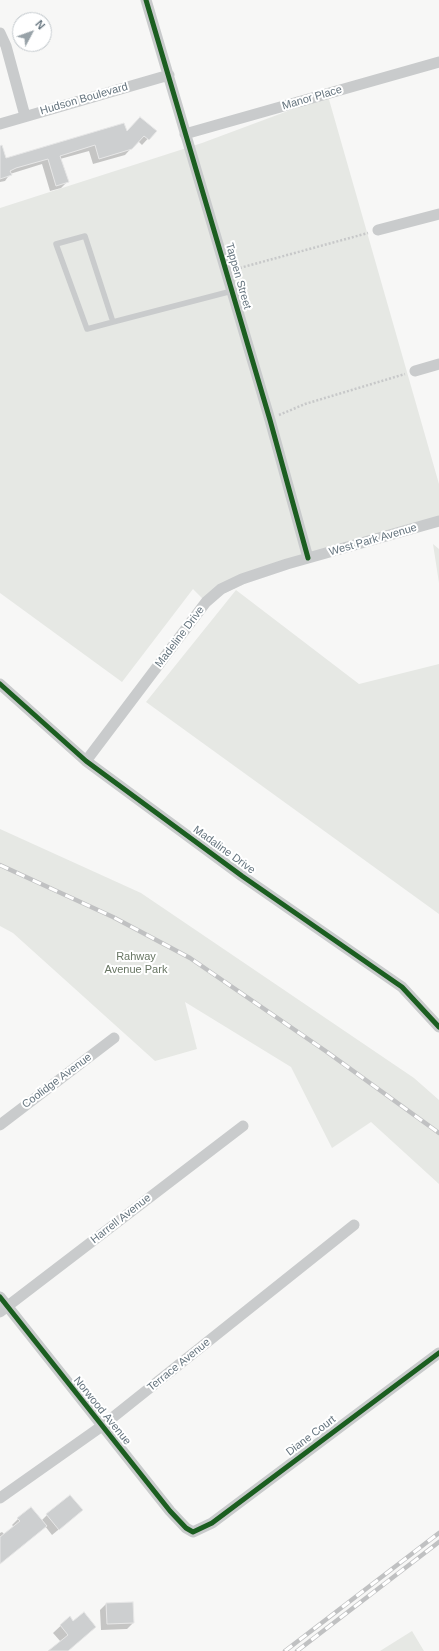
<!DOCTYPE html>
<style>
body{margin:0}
#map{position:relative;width:439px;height:1651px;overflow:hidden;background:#f7f7f6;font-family:Arial,sans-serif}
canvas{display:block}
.north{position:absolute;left:12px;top:12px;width:40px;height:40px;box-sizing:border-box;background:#fff;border:1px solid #c1c7cb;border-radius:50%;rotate:49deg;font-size:11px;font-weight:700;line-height:16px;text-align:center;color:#65747e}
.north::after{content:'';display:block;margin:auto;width:14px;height:18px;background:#98a2a8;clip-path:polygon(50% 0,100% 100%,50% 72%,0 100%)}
</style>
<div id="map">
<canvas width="439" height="1651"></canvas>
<div class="north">N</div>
</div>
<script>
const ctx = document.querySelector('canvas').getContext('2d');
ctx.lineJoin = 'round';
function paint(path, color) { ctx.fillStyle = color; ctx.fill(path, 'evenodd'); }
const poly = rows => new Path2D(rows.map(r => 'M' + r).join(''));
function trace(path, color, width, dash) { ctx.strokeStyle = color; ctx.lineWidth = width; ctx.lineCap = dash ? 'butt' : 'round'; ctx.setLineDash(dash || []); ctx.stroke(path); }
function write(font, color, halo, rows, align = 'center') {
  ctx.font = font + ' Arial,sans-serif'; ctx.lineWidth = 4; ctx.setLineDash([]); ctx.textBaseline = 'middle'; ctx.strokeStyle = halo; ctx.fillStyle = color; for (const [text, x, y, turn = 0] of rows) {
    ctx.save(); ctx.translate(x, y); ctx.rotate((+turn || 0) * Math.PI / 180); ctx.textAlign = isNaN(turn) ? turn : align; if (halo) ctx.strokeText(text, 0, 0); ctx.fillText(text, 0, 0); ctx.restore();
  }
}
paint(poly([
 [328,96,439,484,439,517,287,564,206,602,193,589,122,682,0,593,0,208,202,143],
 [433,544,439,549,439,583],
 [236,590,359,684,439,664,439,914,146,702],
 [0,829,141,893,414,1078,439,1100,439,1184,371,1122,332,1148,291,1067,185,1002,197,1049,155,1061,13,933,0,926],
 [412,1631,424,1651,380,1651]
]), '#e6e8e4');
paint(poly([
 [155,131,142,145,138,141,125,155,93,164,89,151,60,159,67,182,61,188,50,191,42,164,10,174,5,181,0,182,0,160,127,133],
 [47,1515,75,1516,52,1535,45,1526,0,1564,0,1533,2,1532,5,1535,14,1527,12,1525,18,1519,41,1521],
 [106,1604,133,1623,127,1629,101,1630,100,1610],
 [69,1618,73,1622,95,1627,68,1651,50,1651,61,1642,53,1633]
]), '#0003');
const building = poly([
 [140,117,157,131,149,140,144,136,132,149,99,159,95,145,60,156,69,182,56,186,48,159,16,168,10,171,12,175,0,179,0,146,2,145,6,158,124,123,127,131,140,117],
 [70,1495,83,1510,59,1530,46,1514,70,1495],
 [31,1507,47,1526,0,1564,0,1537,20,1521,17,1518,31,1507],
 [133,1602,134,1623,107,1624,106,1603,133,1602],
 [84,1612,96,1627,68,1651,48,1651,68,1635,60,1625,70,1616,73,1621,84,1612]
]);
paint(building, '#cdcfd0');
trace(building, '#e6e6e6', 1);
trace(poly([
 [236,269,368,233],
 [279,415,305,404,405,374]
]), '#c7c8c9', 2.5, [2, 2]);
trace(poly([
 [113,322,85,236,56,244,87,329,113,322,232,291]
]), '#c9cbcc', 5.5);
trace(poly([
 [146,0,270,420,308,558],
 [0,33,6,46,25,116],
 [0,124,169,75],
 [185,134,439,62],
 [378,230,439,214],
 [415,371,439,364],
 [0,684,86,761,242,876,402,987,439,1027],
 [86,761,206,602,221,589,242,579,287,564,439,521],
 [0,1125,114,1038],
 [0,1297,170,1511,186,1528,193,1532,212,1523,439,1353],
 [0,1312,243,1126],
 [0,1498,102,1426,354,1225]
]), '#c9cbcc', 11);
const rail = poly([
 [0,865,113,917,190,958,327,1052,439,1133],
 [285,1651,439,1533],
 [297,1651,439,1542]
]);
trace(rail, '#c0c1c2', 4.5);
trace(rail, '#fff', 3, [9]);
trace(poly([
 [146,0,270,420,308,558],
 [0,684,86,761,242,876,402,987,439,1027],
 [0,1297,170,1511,186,1528,193,1532,212,1523,439,1353]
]), '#1b5e20', 5);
write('11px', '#65747e', '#fff', [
 ["Manor Place",312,98,-16],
 ["Hudson Boulevard",84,99,-16],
 ["Tappen Street",238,276,74],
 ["West Park Avenue",373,540,-16],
 ["Madeline Drive",180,637,-53],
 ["Madaline Drive",224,850,36],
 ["Coolidge Avenue",57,1081,-37],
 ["Harrell Avenue",121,1219,-38],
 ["Terrace Avenue",179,1365,-39],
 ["Norwood Avenue",102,1411,51],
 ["Diane Court",311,1436,-37]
]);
write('11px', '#687663', '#fff', [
 ["Rahway",136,957],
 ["Avenue Park",136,970]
]);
</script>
